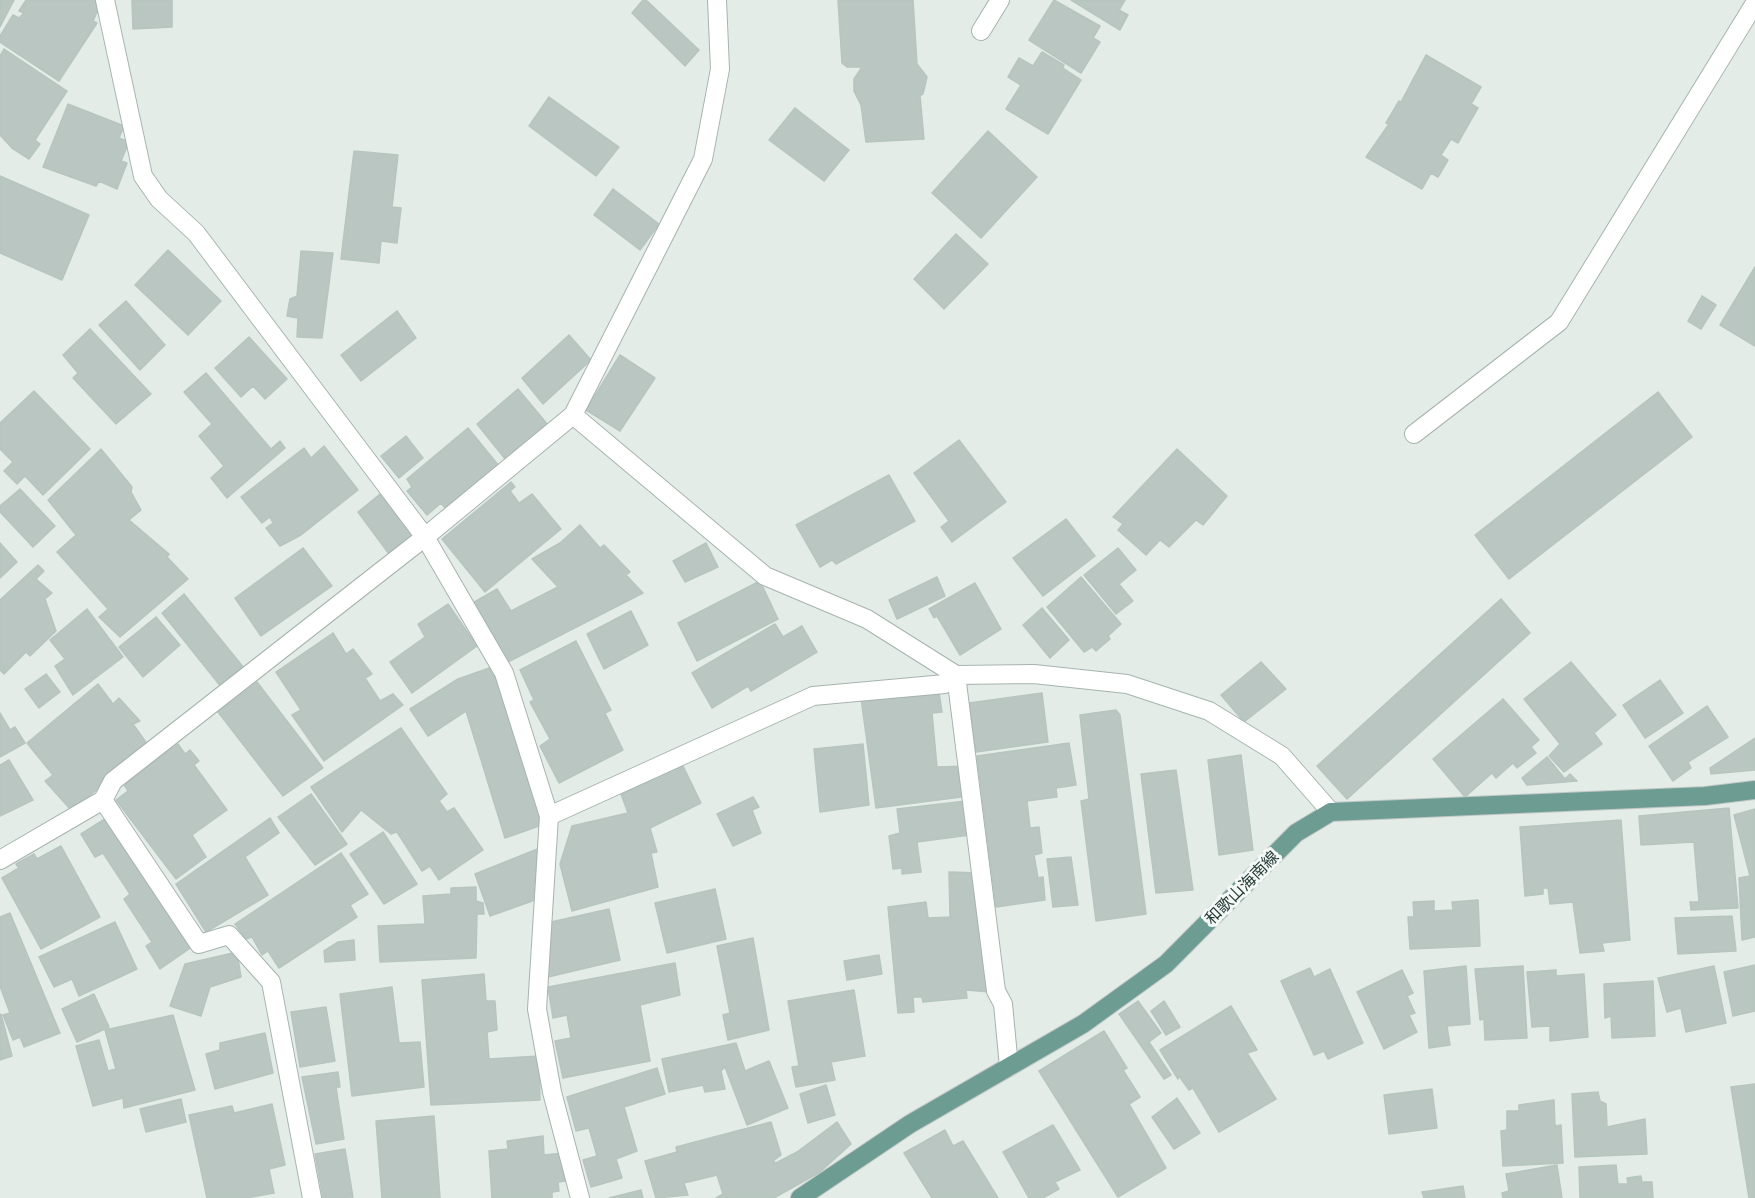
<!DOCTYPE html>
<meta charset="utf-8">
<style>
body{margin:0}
canvas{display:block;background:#e4ece8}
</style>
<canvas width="1755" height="1198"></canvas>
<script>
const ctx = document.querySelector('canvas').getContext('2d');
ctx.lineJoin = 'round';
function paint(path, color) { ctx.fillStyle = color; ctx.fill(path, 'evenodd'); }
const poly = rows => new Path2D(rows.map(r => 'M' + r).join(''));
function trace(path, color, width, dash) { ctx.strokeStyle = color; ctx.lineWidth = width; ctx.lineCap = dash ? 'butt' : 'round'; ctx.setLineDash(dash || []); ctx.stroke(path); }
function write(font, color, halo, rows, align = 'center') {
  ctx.font = font + ' Lato,"Noto Sans JP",sans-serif'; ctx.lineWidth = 6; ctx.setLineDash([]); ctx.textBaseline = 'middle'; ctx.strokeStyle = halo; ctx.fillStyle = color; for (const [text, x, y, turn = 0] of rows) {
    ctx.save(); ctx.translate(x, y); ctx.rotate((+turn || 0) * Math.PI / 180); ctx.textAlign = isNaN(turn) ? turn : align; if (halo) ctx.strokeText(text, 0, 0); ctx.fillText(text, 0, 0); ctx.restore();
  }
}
const building = poly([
 [0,0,14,0,0,27,0,0],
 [26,0,93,0,100,6,93,21,97,23,59,81,0,42,0,36,13,15,19,18,24,13,19,11,26,0],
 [132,0,172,0,172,27,133,29,132,0],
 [643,0,646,0,699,50,685,66,632,13,643,0],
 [838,0,913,0,917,64,927,77,923,94,920,96,924,139,866,142,861,105,854,91,854,79,862,67,847,67,842,63,838,0],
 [1054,0,1100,26,1093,38,1100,42,1081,73,1029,40,1054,0],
 [1071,0,1125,0,1119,10,1128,15,1120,30,1071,0],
 [4,49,67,91,35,140,40,144,29,159,12,148,0,135,0,56,4,49],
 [1042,52,1064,65,1063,68,1081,80,1048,134,1006,109,1021,85,1008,77,1019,58,1033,66,1042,52],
 [1426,55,1481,87,1471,104,1478,108,1458,143,1451,139,1441,155,1448,160,1438,177,1431,173,1422,189,1366,157,1389,124,1386,123,1399,101,1401,102,1426,55],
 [549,97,619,147,596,176,529,126,549,97],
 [68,104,124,126,119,138,129,142,121,161,127,163,117,189,99,181,96,186,43,167,68,104],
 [795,108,849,150,824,181,769,140,795,108],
 [988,131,1037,177,981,238,932,193,988,131],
 [354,151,398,155,392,207,401,208,397,243,381,241,379,263,341,259,354,151],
 [0,176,89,215,62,280,0,253,0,176],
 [613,189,659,224,640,250,594,215,613,189],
 [956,234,988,264,944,309,914,279,956,234],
 [168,250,221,301,188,335,135,285,168,250],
 [301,251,333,253,322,338,297,337,298,318,287,316,290,299,297,296,301,251],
 [1755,267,1755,346,1720,325,1755,267],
 [1702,296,1716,305,1701,329,1688,321,1702,296],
 [126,301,165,345,140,370,99,325,126,301],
 [397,311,416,338,361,381,341,355,397,311],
 [90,329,151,394,116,424,73,378,78,373,63,355,90,329],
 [569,335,591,360,543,404,522,378,569,335],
 [249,337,287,379,265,399,253,386,241,397,215,368,249,337],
 [620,355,655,378,620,431,586,410,620,355],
 [206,373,271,449,280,441,285,448,227,498,211,478,224,466,199,436,212,424,184,392,206,373],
 [518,389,548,425,506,460,477,424,518,389],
 [34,391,90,449,43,495,25,476,17,484,4,471,13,462,0,449,0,423,34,391],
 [1658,392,1692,437,1509,579,1475,535,1658,392],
 [468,428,499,466,446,509,441,503,427,515,407,491,412,487,407,479,468,428],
 [406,436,423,458,399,478,381,456,406,436],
 [959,440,1006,502,952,542,941,527,949,521,914,473,959,440],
 [324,446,358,490,301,535,280,546,266,528,273,523,270,517,262,523,241,497,304,448,311,458,324,446],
 [101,449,132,487,131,492,141,510,129,520,169,554,167,557,188,579,120,637,99,617,108,609,57,552,76,535,48,500,101,449],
 [1177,449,1227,496,1203,525,1196,520,1169,547,1160,540,1146,555,1118,530,1123,524,1113,517,1177,449],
 [889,475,915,521,836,564,832,560,820,567,796,525,889,475],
 [511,482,515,487,510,491,519,503,532,494,561,529,485,592,442,539,511,482],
 [20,489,55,526,33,547,0,512,0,506,20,489],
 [385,490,417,531,389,554,358,512,385,490],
 [1066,519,1095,556,1043,596,1013,558,1066,519],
 [580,525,600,548,604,545,630,572,626,575,643,593,506,663,471,604,497,589,511,611,558,587,532,559,560,543,580,525],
 [0,543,17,562,0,578,0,543],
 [706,543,718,567,685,582,673,561,706,543],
 [303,548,332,586,261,636,235,598,303,548],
 [1118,548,1136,570,1119,584,1133,601,1116,614,1084,575,1118,548],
 [38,565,44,571,36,579,52,593,45,599,56,631,30,656,26,652,4,674,0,670,0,600,38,565],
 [937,577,945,596,897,619,889,600,937,577],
 [1081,577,1121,624,1108,636,1110,639,1096,651,1092,647,1084,652,1047,607,1081,577],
 [760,581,778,619,697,661,678,623,760,581],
 [975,583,1001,629,960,655,937,616,934,618,929,609,975,583],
 [184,594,244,668,222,688,162,613,184,594],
 [1501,599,1530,633,1347,799,1317,766,1501,599],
 [448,604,477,646,412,693,390,662,425,637,418,624,448,604],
 [1042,608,1069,640,1050,658,1023,625,1042,608],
 [87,609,123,657,73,695,55,666,65,659,50,640,87,609],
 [631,611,648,645,604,669,587,634,631,611],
 [156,617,180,645,143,677,119,647,156,617],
 [775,624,783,637,802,626,817,652,751,691,748,686,712,708,692,673,775,624],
 [333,633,346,654,353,649,372,674,365,678,380,701,393,694,403,705,324,761,292,715,301,710,276,672,333,633],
 [576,641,611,710,605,713,623,750,559,783,540,746,550,739,530,702,534,700,520,670,576,641],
 [1261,662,1286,689,1244,722,1221,695,1261,662],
 [1571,662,1616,715,1594,733,1602,744,1564,772,1549,756,1560,744,1524,699,1571,662],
 [495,666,542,825,505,838,466,711,428,736,410,709,458,679,495,666],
 [46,674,60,692,39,708,25,689,46,674],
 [1660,680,1683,713,1645,738,1623,705,1660,680],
 [257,682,323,768,283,796,218,712,257,682],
 [98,684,113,704,119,698,140,721,133,724,150,748,71,810,45,781,53,775,27,743,98,684],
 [939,692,942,712,932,713,937,767,967,766,969,796,876,808,861,698,939,692],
 [1042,693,1048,742,976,752,969,703,1042,693],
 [1503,699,1539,740,1531,747,1536,753,1517,768,1513,763,1496,778,1492,773,1465,797,1433,759,1503,699],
 [1707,706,1728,737,1688,762,1691,768,1673,781,1649,746,1707,706],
 [1116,710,1120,715,1146,914,1096,921,1081,801,1089,799,1080,715,1116,710],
 [0,713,10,730,15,727,25,743,0,757,0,713],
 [401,728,447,794,439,801,447,812,454,808,483,850,439,880,430,866,422,871,397,832,391,834,361,810,342,832,311,787,401,728],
 [1755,738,1755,770,1711,774,1710,768,1755,738],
 [1069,743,1076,785,1056,788,1057,797,1027,801,1030,828,1039,827,1042,853,1034,855,1038,878,1043,877,1045,900,996,907,977,756,1069,743],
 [178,744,185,754,190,750,199,761,194,765,227,810,192,835,206,857,176,879,116,800,128,791,123,783,178,744],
 [863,744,869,805,820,812,814,749,863,744],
 [1241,755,1253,850,1219,855,1208,760,1241,755],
 [1547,757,1565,779,1570,774,1577,781,1527,785,1522,778,1547,757],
 [9,760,33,800,0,816,0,765,9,760],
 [682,764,701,803,650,828,657,852,651,853,658,887,572,911,560,864,572,826,628,813,621,794,682,764],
 [1176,770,1193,890,1156,893,1141,774,1176,770],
 [311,794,347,844,315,865,278,817,311,794],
 [753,797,759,807,752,810,761,833,733,846,717,814,753,797],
 [966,801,970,835,917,842,921,872,902,874,902,868,893,869,889,836,900,833,897,809,966,801],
 [1729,808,1738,908,1691,910,1690,902,1699,902,1694,842,1641,845,1639,816,1729,808],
 [1755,809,1755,937,1742,940,1739,878,1750,876,1734,815,1755,809],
 [108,817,192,947,160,969,146,946,152,942,124,899,130,894,103,853,95,857,81,834,108,817],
 [270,818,279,833,245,857,268,895,206,932,176,884,270,818],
 [1621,820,1630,940,1602,943,1604,951,1580,953,1573,902,1550,904,1548,888,1543,888,1543,894,1525,896,1520,827,1621,820],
 [383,832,417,884,384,904,350,854,383,832],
 [61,846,100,917,41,949,2,878,19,868,16,864,34,854,37,859,61,846],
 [545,846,538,899,490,916,475,874,545,846],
 [341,853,368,894,350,905,357,917,279,968,268,951,262,955,252,937,246,939,235,924,341,853],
 [1071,857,1078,905,1053,907,1047,859,1071,857],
 [949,872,980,873,990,992,966,990,967,998,923,1002,922,997,913,997,914,1012,898,1013,888,907,926,902,928,918,950,917,949,872],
 [476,887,476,901,483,903,484,914,477,914,476,958,380,962,378,926,425,924,423,896,451,894,451,888,476,887],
 [715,889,726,939,667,953,655,903,715,889],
 [1478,900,1480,946,1410,949,1408,917,1414,917,1413,902,1434,901,1434,911,1453,910,1452,902,1478,900],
 [609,909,620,960,548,977,551,922,609,909],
 [10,913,60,1033,24,1047,20,1037,13,1040,3,1015,10,1013,0,986,0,917,10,913],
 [1732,916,1736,951,1678,954,1675,918,1732,916],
 [115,922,137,969,79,996,72,979,54,987,39,957,115,922],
 [753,938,769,1030,728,1040,723,1015,730,1013,717,946,753,938],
 [354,940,355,960,325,962,324,951,338,942,354,940],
 [237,952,241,977,210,987,201,1016,170,1006,185,964,237,952],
 [879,955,882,974,847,980,844,961,879,955],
 [675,963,680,995,640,1005,650,1061,563,1078,555,1041,571,1038,567,1015,553,1018,548,987,675,963],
 [1755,965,1755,1011,1733,1016,1724,972,1755,965],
 [1466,966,1470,1024,1447,1026,1450,1045,1429,1048,1424,971,1466,966],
 [1523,966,1527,1038,1485,1040,1484,1019,1480,1020,1475,969,1523,966],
 [1714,966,1726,1023,1686,1032,1681,1008,1667,1012,1658,978,1714,966],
 [1310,968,1314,977,1330,969,1363,1043,1328,1059,1324,1051,1314,1055,1281,981,1310,968],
 [1402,970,1413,993,1407,996,1415,1013,1409,1015,1417,1032,1384,1049,1357,992,1402,970],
 [1556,970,1556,976,1584,974,1588,1037,1550,1041,1550,1026,1532,1027,1527,972,1556,970],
 [484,974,486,1001,495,1001,497,1030,487,1032,489,1059,539,1056,540,1100,431,1105,422,980,484,974],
 [1653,981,1655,1036,1612,1038,1611,1016,1605,1018,1604,984,1653,981],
 [392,987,399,1043,420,1042,424,1087,352,1096,340,994,392,987],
 [854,990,865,1056,831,1062,835,1080,796,1087,792,1067,799,1066,788,1001,854,990],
 [94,994,109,1027,77,1042,62,1009,94,994],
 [1138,1001,1161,1033,1149,1042,1171,1075,1164,1079,1119,1014,1138,1001],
 [1164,1001,1180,1027,1166,1035,1151,1011,1164,1001],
 [1231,1006,1257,1050,1247,1053,1276,1099,1219,1132,1193,1088,1189,1090,1179,1076,1178,1079,1160,1050,1231,1006],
 [326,1007,335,1061,300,1067,291,1012,326,1007],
 [1,1014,12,1056,0,1060,0,1015,1,1014],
 [173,1015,195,1090,124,1108,123,1098,93,1106,76,1046,99,1040,108,1071,116,1069,105,1030,173,1015],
 [1104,1031,1127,1068,1123,1070,1140,1097,1129,1104,1166,1168,1118,1197,1039,1071,1104,1031],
 [265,1033,273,1073,215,1089,206,1054,220,1050,220,1043,265,1033],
 [736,1043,745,1071,769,1061,788,1108,747,1125,725,1067,721,1071,725,1089,705,1092,703,1085,669,1092,662,1059,736,1043],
 [657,1068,665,1094,624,1107,637,1151,616,1159,622,1178,591,1187,583,1160,597,1156,589,1128,576,1131,567,1097,657,1068],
 [338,1072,340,1087,336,1087,344,1139,316,1144,302,1077,338,1072],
 [1755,1084,1755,1198,1749,1198,1731,1087,1755,1084],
 [826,1085,835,1115,808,1123,800,1094,826,1085],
 [1432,1089,1437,1128,1389,1134,1384,1095,1432,1089],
 [1598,1092,1600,1101,1606,1104,1607,1127,1645,1119,1647,1154,1575,1157,1572,1094,1598,1092],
 [1177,1098,1200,1133,1174,1149,1152,1117,1177,1098],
 [181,1099,186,1122,146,1132,140,1109,181,1099],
 [1554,1100,1555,1126,1561,1125,1563,1163,1503,1166,1501,1131,1507,1130,1507,1111,1519,1111,1519,1105,1554,1100],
 [272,1104,285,1165,269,1169,274,1193,246,1198,207,1198,189,1115,232,1106,234,1113,272,1104],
 [434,1116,440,1198,382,1198,376,1121,434,1116],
 [771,1122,781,1155,773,1161,776,1163,797,1152,837,1122,851,1144,820,1172,774,1198,716,1198,723,1194,717,1175,684,1183,688,1195,656,1198,645,1161,677,1152,676,1147,771,1122],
 [1053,1125,1080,1170,1055,1182,1059,1189,1043,1198,1029,1198,1003,1152,1053,1125],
 [945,1130,953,1146,963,1141,998,1198,932,1198,904,1153,945,1130],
 [543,1136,544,1155,564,1153,567,1181,558,1182,559,1191,552,1192,552,1198,492,1198,489,1151,508,1149,507,1141,543,1136],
 [345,1149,353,1197,323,1198,315,1154,345,1149],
 [1557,1165,1562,1198,1503,1198,1502,1193,1509,1191,1506,1174,1557,1165],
 [1616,1165,1618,1184,1628,1184,1627,1178,1641,1176,1642,1182,1652,1182,1653,1198,1580,1198,1579,1167,1616,1165],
 [1463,1186,1465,1198,1424,1198,1422,1192,1463,1186],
 [641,1190,643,1198,609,1198,641,1190]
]);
paint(building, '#b9c6c1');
trace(building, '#b7c5bf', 1.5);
const minor = poly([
 [105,0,143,176,159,199,196,233,425,537,504,673,549,816,537,1009,552,1092,580,1198],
 [981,31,1000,0],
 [573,415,765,576,867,619,956,675,1034,674,1127,684,1209,711,1282,756,1331,812],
 [1414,434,1559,322,1755,3],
 [956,675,996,991,1003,1004,1009,1067],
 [103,800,199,944,229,935,271,982,312,1198],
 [549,816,813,696,945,684,956,675],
 [0,860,103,800,113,781,425,537,573,415,703,159,720,69,717,0]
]);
const major = poly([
 [800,1198,910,1124,1083,1024,1166,964,1296,833,1331,812,1705,796,1755,790]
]);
trace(minor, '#a7b3af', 20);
trace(major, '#c2c8c7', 20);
trace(minor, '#fff', 18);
trace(major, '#6d9c92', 18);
write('16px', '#253b36', '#f4f8f6', [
 ["和歌山海南線",1242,888,-45]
]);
</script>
